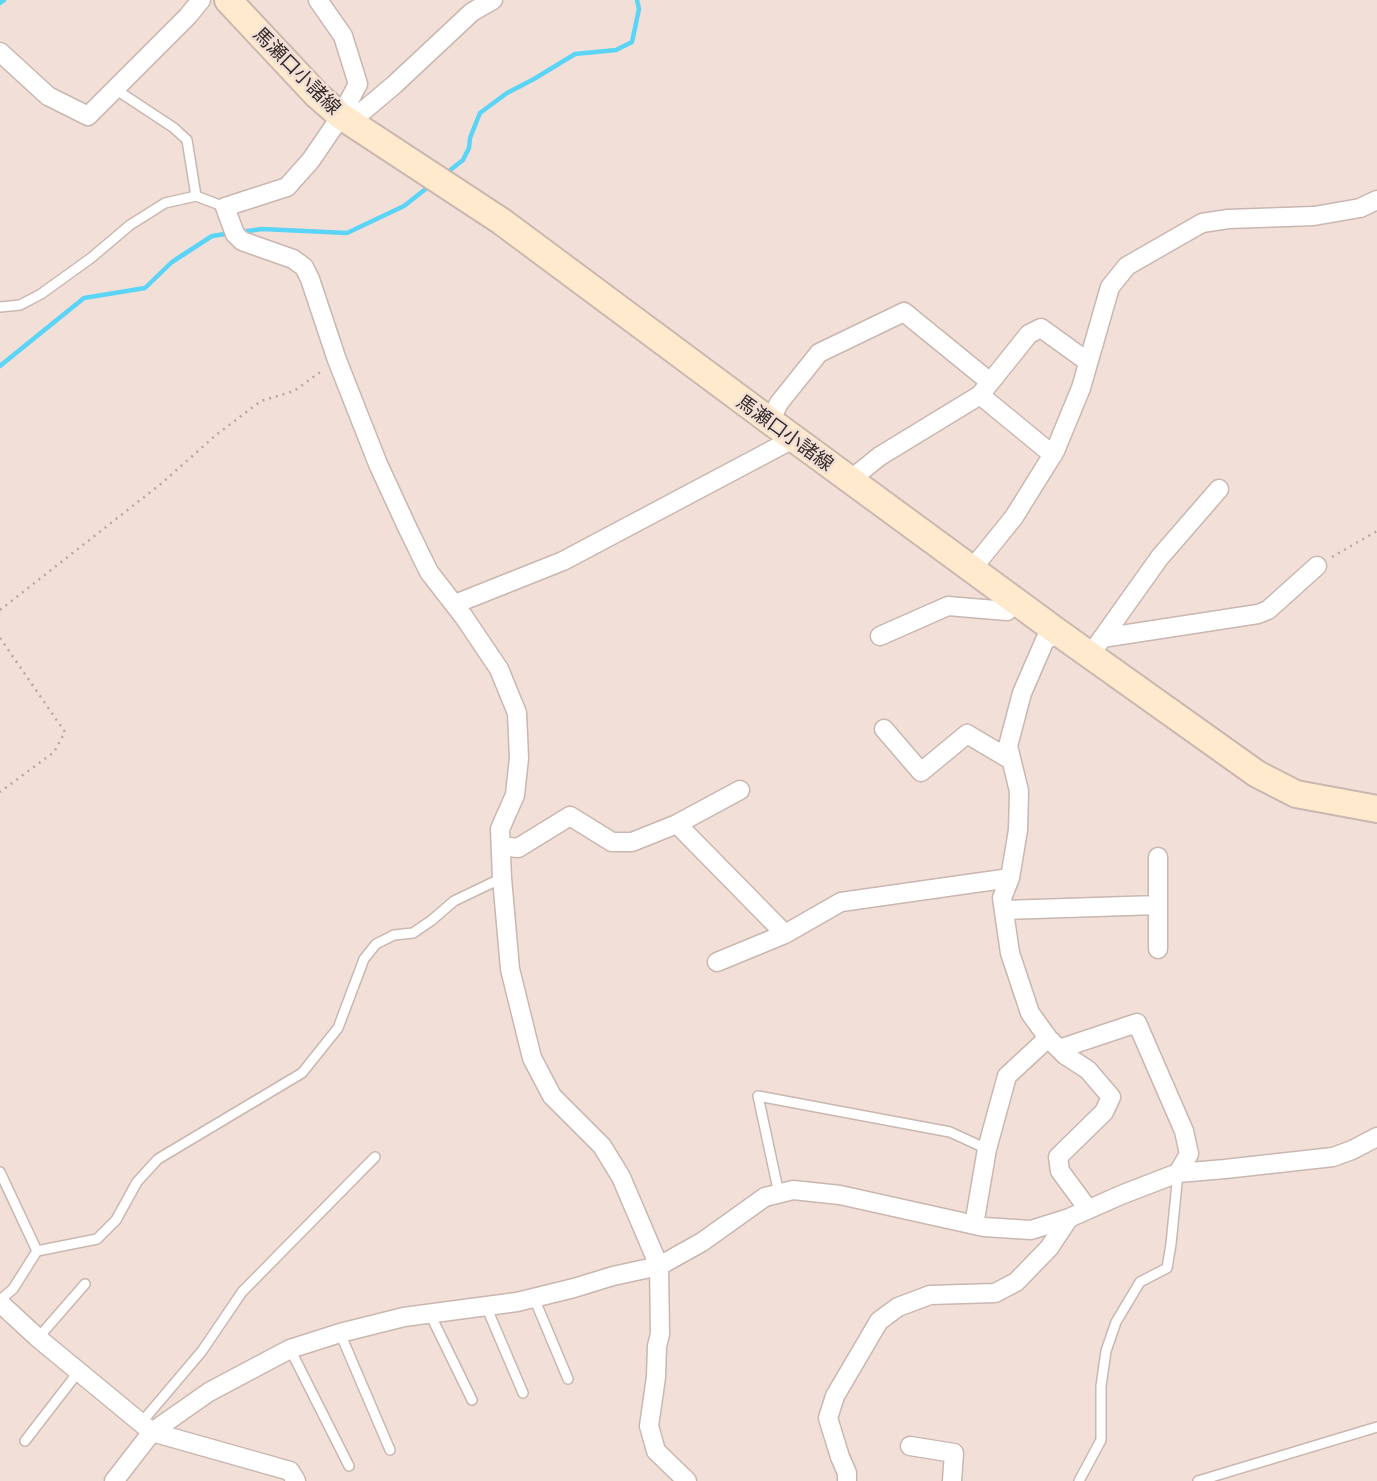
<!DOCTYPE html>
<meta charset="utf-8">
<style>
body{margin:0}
canvas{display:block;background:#f2dfd7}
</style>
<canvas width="1377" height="1481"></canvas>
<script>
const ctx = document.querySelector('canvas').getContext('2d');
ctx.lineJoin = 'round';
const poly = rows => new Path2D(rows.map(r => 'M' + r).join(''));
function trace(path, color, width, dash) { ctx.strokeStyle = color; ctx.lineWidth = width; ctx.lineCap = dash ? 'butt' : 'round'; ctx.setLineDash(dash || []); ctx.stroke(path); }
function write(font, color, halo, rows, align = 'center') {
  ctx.font = font + ' Barlow,"Noto Sans JP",sans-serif'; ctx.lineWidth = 5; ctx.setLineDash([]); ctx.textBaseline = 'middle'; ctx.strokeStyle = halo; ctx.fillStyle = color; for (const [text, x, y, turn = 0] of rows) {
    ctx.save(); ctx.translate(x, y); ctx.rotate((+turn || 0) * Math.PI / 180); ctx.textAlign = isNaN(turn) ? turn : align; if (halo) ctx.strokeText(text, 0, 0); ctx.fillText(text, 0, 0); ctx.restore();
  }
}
trace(poly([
 [0,3,4,0],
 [444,175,463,160,469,148,470,138,480,113,507,93,534,79,575,54,616,50,632,42,639,9,637,0],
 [241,232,262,229,347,233,404,206,432,184],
 [0,366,84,298,145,288,172,262,212,236,232,233]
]), '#5ad4f7', 4.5);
const service = poly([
 [115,89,174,128,187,140,196,196],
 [0,307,20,305,41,294,91,258,130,225,165,203,196,196,225,207],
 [0,1172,37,1251],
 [779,1194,758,1096,950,1132,987,1149],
 [534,1298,568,1379],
 [0,1300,13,1289,37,1251,97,1239,116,1220,137,1182,158,1159,302,1073,338,1028,364,959,376,944,394,935,413,933,432,920,454,901,502,878],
 [486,1306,523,1393],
 [430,1314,472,1400],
 [340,1333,390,1450],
 [38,1338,85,1284],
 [290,1349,349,1466],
 [141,1423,202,1351,242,1292,375,1157],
 [25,1441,79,1371],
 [1079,1481,1101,1440,1101,1386,1106,1351,1116,1322,1140,1282,1167,1268,1171,1244,1178,1173],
 [1198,1481,1377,1427]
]);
const minor = poly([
 [318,0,343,36,358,84,341,116,311,160,287,187,225,207,235,234,242,241,293,259,304,267,310,279,337,360,378,464,408,529,429,572,464,617,499,669,517,713,519,758,515,795,500,829,502,878,510,969,532,1058,552,1096,602,1146,621,1177,659,1266,660,1334,657,1346,656,1377,649,1426,656,1451,687,1481],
 [0,52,48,96,88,116,188,16,201,0],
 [350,122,394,85,472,12,493,0],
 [980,395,1053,455],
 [770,421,779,403,819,353,904,312,990,382],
 [850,480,880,456,980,395,1029,334,1041,328,1088,362],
 [972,569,1014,517,1055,451,1081,388,1110,287,1127,266,1202,223,1228,219,1314,216,1360,208,1377,200],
 [455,604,563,561,793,439],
 [1059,633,1045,640,1022,693,1008,746,1019,791,1018,830,1010,878,1002,898,1010,953,1030,1013,1048,1038,1065,1055,1088,1070,1111,1097,1104,1112,1058,1157,1060,1171,1088,1209],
 [880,636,948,606,1007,611,1015,601],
 [1102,638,1258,614,1268,610,1317,566],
 [1098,644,1160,557,1219,489],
 [884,729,921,772,967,734,1011,760],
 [677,824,740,790],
 [501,846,518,848,570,816,612,842,632,842,677,824,785,934],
 [1004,910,1158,905],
 [1158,949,1158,857],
 [717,962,785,934,841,902,1010,878],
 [1059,1049,1137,1023,1184,1131,1189,1154,1178,1173],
 [974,1225,987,1149,1007,1076,1048,1038],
 [0,1303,38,1338,152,1432,290,1471,296,1481],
 [910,1446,954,1453,952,1481],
 [114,1481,152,1432,209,1392,290,1349,340,1333,404,1317,517,1302,574,1288,613,1276,659,1266,702,1242,765,1197,793,1190,840,1195,984,1227,1031,1230,1069,1218,1121,1195,1178,1173,1225,1169,1333,1157,1352,1150,1377,1137],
 [847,1481,847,1473,840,1457,828,1418,835,1396,879,1321,898,1307,930,1295,995,1293,1016,1282,1049,1248,1069,1218]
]);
const secondary = poly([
 [228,0,317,95,341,116,501,221,770,421,1059,633,1257,774,1296,794,1377,809]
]);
trace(service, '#c9b7b0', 12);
trace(minor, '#c9b7b0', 21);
trace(secondary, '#c9b7b0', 30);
trace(poly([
 [1332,557,1377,531],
 [0,610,162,483,216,435,261,401,294,391,323,370],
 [0,638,65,732,54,752,0,792]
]), '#b7a8a1', 2.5, [2, 5]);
trace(service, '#fff', 9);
trace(minor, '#fff', 18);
trace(secondary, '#ffeace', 26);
write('19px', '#322b28', '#f2dfd7', [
 ["馬瀬口小諸線",297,71,45],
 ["馬瀬口小諸線",785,433,36]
]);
</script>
